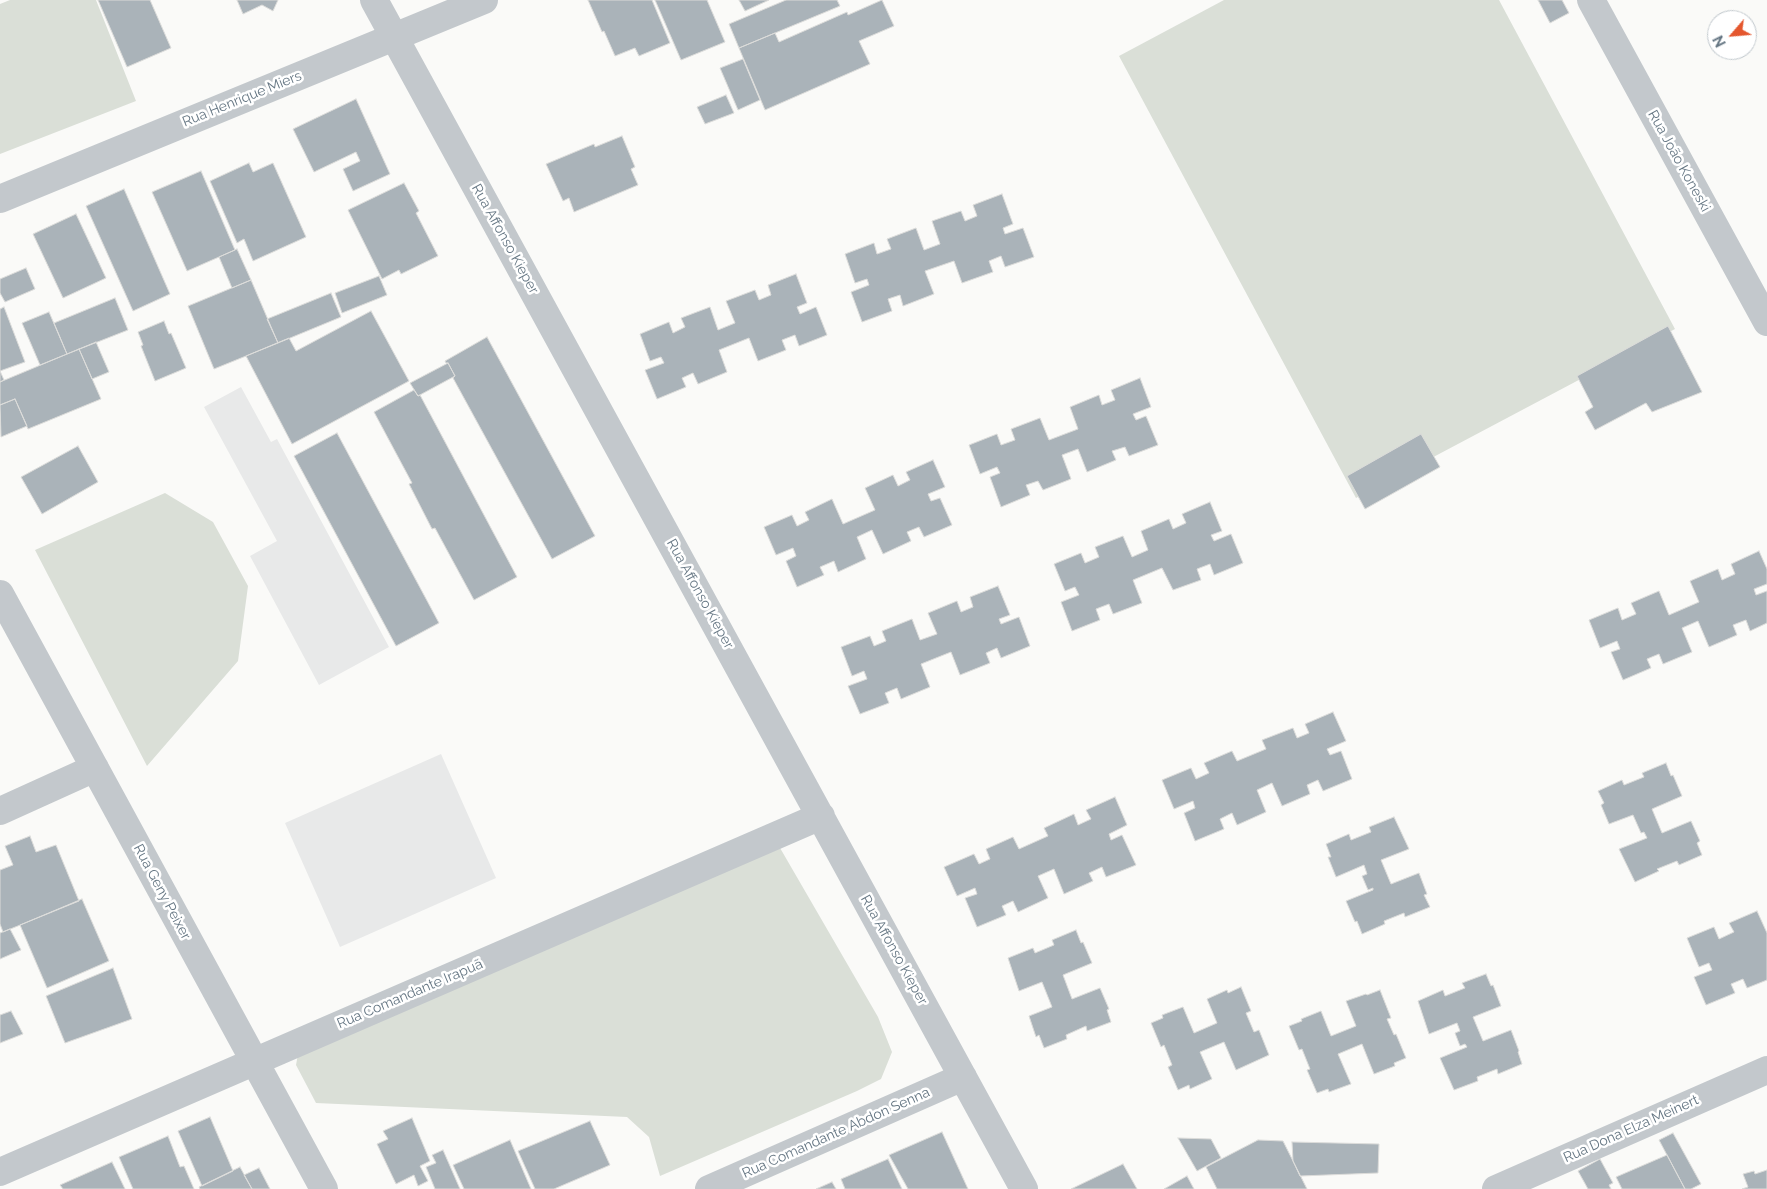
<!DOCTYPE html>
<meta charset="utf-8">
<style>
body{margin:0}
#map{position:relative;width:1767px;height:1189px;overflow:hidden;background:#fafaf8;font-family:Raleway,sans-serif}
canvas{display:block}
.north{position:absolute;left:1707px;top:10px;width:50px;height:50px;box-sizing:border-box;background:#fff;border:1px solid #c1c8cd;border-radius:50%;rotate:243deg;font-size:14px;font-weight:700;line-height:20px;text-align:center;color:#657683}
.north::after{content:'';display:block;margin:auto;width:18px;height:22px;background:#e4572e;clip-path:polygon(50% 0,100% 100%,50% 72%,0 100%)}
</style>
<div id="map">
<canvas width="1767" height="1189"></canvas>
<div class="north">N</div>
</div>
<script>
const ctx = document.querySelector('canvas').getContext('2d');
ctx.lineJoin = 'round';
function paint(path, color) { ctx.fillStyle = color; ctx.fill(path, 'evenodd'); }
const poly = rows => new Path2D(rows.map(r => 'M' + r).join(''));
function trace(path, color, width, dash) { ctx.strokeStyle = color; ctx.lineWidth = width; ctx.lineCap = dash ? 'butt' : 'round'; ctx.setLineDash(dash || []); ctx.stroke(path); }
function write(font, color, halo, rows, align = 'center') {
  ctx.font = font + ' Raleway,sans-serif'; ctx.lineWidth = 5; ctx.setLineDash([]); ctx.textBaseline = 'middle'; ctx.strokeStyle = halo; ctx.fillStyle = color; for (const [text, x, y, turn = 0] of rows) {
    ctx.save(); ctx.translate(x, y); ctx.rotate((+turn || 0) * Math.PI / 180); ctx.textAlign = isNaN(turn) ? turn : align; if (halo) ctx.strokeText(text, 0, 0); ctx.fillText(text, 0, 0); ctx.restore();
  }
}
paint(poly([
 [241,387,271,442,277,439,389,647,319,685,250,556,277,541,204,407],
 [441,754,496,878,340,947,285,823]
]), '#e8e9e9');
paint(poly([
 [10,0,96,0,136,101,0,154,0,4],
 [1224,0,1499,0,1675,329,1356,498,1119,56],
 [165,493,213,522,248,586,238,661,147,766,35,550],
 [776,841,878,1017,892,1052,881,1079,857,1091,660,1176,649,1137,627,1117,316,1103,296,1065,301,1038]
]), '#dadfd7');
const building = poly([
 [98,0,150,0,171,48,127,67,98,0],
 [237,0,278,0,273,11,262,5,243,14,237,0],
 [588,0,652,0,670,43,639,56,635,48,615,56,604,31,602,32,588,0],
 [655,0,707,0,725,42,681,60,655,0],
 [739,0,769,0,745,11,739,0],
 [786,0,837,0,840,6,739,48,729,24,786,0],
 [882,0,894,26,859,41,870,64,765,110,739,48,775,33,779,42,847,12,848,15,882,0],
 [1538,0,1562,0,1569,13,1550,23,1538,0],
 [743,59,760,100,738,110,720,68,743,59],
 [726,95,734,113,705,124,697,107,726,95],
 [356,99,390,174,353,191,343,169,360,161,356,152,314,172,293,129,356,99],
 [622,136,635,167,631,169,638,185,574,212,569,198,563,201,546,164,594,144,595,147,622,136],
 [249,163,253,172,273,163,306,237,253,261,244,239,237,243,210,181,249,163],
 [201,171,235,250,187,271,152,192,201,171],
 [404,183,419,211,416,213,438,256,401,274,399,270,382,279,348,210,404,183],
 [124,189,170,294,133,311,86,206,124,189],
 [1002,194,1013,224,1003,228,1005,234,1023,228,1034,257,1005,267,1001,256,989,261,993,272,962,283,954,261,925,271,934,294,903,306,900,295,888,299,892,311,862,322,851,292,869,285,867,279,855,283,845,254,874,243,877,254,891,249,887,239,916,228,924,250,940,244,932,221,961,211,965,221,977,216,973,205,1002,194],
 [76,214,106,278,63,298,33,234,76,214],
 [237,249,251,280,232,288,219,257,237,249],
 [26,268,35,289,5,302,0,293,0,279,26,268],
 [796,274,807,303,797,307,800,314,816,307,827,335,799,346,795,335,782,340,786,350,758,361,749,338,719,350,727,372,698,384,693,373,682,378,686,387,657,399,645,370,664,363,661,357,650,361,640,334,669,322,673,333,685,327,681,318,710,307,718,330,735,323,726,301,755,290,759,300,771,295,768,285,796,274],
 [379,276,387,295,342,313,335,293,379,276],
 [251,280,278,343,214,369,188,306,251,280],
 [331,293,341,317,278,343,267,319,331,293],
 [115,298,128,330,67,354,54,323,115,298],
 [4,307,25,362,0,371,4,380,0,382,0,309,4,307],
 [371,311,409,381,292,444,246,356,289,338,296,351,371,311],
 [49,312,67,354,40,365,22,323,49,312],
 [164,321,169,334,171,333,186,368,155,381,141,346,143,345,138,332,164,321],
 [1668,326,1702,392,1652,412,1646,403,1595,430,1585,412,1593,407,1577,376,1668,326],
 [487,337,595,536,552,559,453,378,455,376,448,363,446,363,445,361,487,337],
 [96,342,109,372,92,379,79,349,96,342],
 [79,349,101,399,28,429,15,399,0,405,0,382,79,349],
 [448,363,455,376,418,396,410,383,448,363],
 [1140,378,1151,407,1133,414,1136,420,1146,416,1158,445,1129,456,1125,447,1112,451,1116,460,1087,472,1078,449,1062,455,1071,479,1043,490,1038,481,1026,485,1030,495,1001,507,990,477,1000,473,997,467,980,474,969,445,997,434,1001,445,1015,440,1011,429,1040,418,1049,440,1078,429,1070,407,1099,395,1102,405,1115,400,1111,390,1140,378],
 [414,390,418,396,420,395,517,577,474,600,435,528,432,529,409,484,412,483,374,412,414,390],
 [15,399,27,426,1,437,0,405,15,399],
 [337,433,439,623,396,646,294,456,337,433],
 [1421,434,1440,467,1365,509,1347,476,1421,434],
 [78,446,98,482,42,514,21,477,78,446],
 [933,460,945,487,928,494,931,501,940,498,952,525,924,537,919,527,907,532,911,541,883,554,872,530,857,537,866,559,838,572,834,561,820,567,824,575,797,587,786,561,796,556,793,548,776,555,764,527,792,515,797,526,809,520,805,512,832,499,843,524,875,510,865,488,893,475,898,486,910,480,906,472,933,460],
 [1210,502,1222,531,1211,535,1214,541,1231,534,1243,563,1214,575,1210,564,1197,569,1201,580,1173,590,1162,568,1133,580,1142,603,1113,614,1109,604,1096,609,1100,620,1072,631,1061,602,1079,595,1075,587,1065,591,1054,564,1081,553,1085,563,1099,557,1095,547,1123,536,1132,557,1148,550,1141,531,1169,519,1173,529,1186,523,1182,514,1210,502],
 [1759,551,1767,569,1767,584,1754,589,1756,595,1767,591,1767,623,1750,631,1746,620,1733,625,1737,635,1709,647,1698,621,1682,628,1692,652,1663,664,1659,654,1647,659,1651,668,1623,680,1611,652,1620,649,1617,641,1600,648,1589,620,1618,608,1622,620,1636,614,1631,603,1659,591,1669,615,1699,602,1690,581,1718,569,1722,580,1735,574,1731,564,1759,551],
 [998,586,1010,615,999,619,1001,624,1019,617,1030,646,1001,658,997,648,986,653,990,663,960,675,951,652,921,664,930,687,901,699,897,688,885,693,889,703,860,714,848,686,867,679,864,671,852,676,841,647,870,636,874,646,886,641,882,631,912,619,920,640,937,634,928,613,957,601,961,612,973,607,970,597,998,586],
 [1333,712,1346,741,1327,749,1330,755,1341,751,1352,779,1323,791,1318,780,1307,785,1310,794,1282,806,1272,783,1257,790,1266,812,1237,825,1232,813,1220,819,1224,829,1195,841,1184,813,1195,808,1193,801,1174,809,1162,780,1191,768,1196,779,1209,773,1204,763,1232,751,1237,761,1266,749,1262,740,1293,728,1297,738,1309,733,1305,724,1333,712],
 [1666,763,1671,776,1673,775,1682,796,1652,809,1662,833,1691,821,1700,841,1697,843,1702,855,1679,865,1677,861,1657,869,1659,871,1635,882,1619,849,1647,838,1644,832,1641,833,1633,815,1609,824,1601,805,1604,803,1598,791,1622,780,1624,785,1644,777,1642,773,1666,763],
 [1115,797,1127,825,1109,834,1111,840,1122,835,1136,865,1106,877,1102,867,1089,873,1093,881,1064,894,1054,869,1038,876,1048,898,1018,912,1013,901,1002,906,1006,915,977,927,965,898,977,894,975,888,957,896,944,867,974,854,979,864,990,859,986,849,1013,837,1019,849,1048,836,1044,828,1074,814,1078,825,1091,819,1086,810,1115,797],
 [1394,817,1409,849,1381,860,1391,884,1419,873,1427,894,1424,895,1430,907,1405,917,1404,913,1384,921,1385,924,1362,934,1357,921,1355,922,1346,901,1373,890,1373,888,1368,890,1362,876,1367,874,1364,865,1336,877,1328,857,1331,857,1326,844,1349,834,1351,840,1371,832,1369,827,1394,817],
 [30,836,36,852,56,845,79,901,3,932,0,924,0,870,13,865,5,846,30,836],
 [82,899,109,961,47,988,20,925,82,899],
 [1757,911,1767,933,1767,980,1747,988,1743,979,1731,984,1735,993,1706,1005,1694,977,1712,970,1709,963,1699,967,1687,938,1714,927,1719,939,1734,932,1729,923,1757,911],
 [10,929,21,950,0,959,0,933,10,929],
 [1076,930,1081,943,1083,942,1092,963,1063,975,1072,999,1100,988,1109,1009,1107,1010,1111,1022,1087,1031,1086,1026,1066,1035,1067,1039,1044,1048,1039,1035,1036,1037,1029,1016,1052,1007,1042,982,1019,991,1008,958,1033,948,1035,953,1054,945,1052,940,1076,930],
 [113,968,132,1019,65,1043,46,996,113,968],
 [1486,974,1491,986,1493,985,1501,1006,1473,1017,1483,1041,1511,1030,1519,1051,1518,1052,1522,1064,1498,1074,1497,1069,1477,1077,1478,1081,1454,1090,1440,1058,1467,1047,1465,1044,1460,1046,1455,1033,1460,1031,1457,1023,1429,1034,1418,1001,1443,990,1445,996,1465,988,1462,983,1486,974],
 [1241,987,1251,1011,1246,1013,1254,1032,1259,1030,1269,1055,1236,1070,1224,1042,1200,1052,1212,1079,1190,1089,1189,1085,1178,1090,1168,1067,1172,1065,1164,1045,1161,1047,1151,1023,1163,1018,1162,1015,1183,1007,1194,1033,1217,1023,1207,999,1227,990,1228,993,1241,987],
 [1380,990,1391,1018,1387,1019,1394,1035,1396,1034,1406,1058,1394,1063,1395,1066,1374,1074,1362,1044,1338,1054,1351,1084,1329,1092,1328,1089,1317,1093,1307,1070,1310,1069,1302,1049,1299,1050,1289,1026,1302,1021,1301,1019,1321,1011,1331,1036,1356,1026,1346,1001,1366,994,1367,995,1380,990],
 [11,1011,23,1034,0,1043,0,1015,11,1011],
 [210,1117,233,1171,202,1186,178,1131,210,1117],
 [412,1118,430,1161,420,1166,428,1181,418,1186,414,1175,396,1184,377,1144,388,1139,383,1131,412,1118],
 [590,1121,610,1165,554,1189,535,1189,518,1151,590,1121],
 [942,1132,968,1189,908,1189,889,1155,942,1132],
 [1673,1133,1701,1184,1691,1189,1685,1189,1659,1140,1673,1133],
 [168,1136,180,1167,184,1166,194,1189,133,1189,119,1157,168,1136],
 [1178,1138,1211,1139,1221,1158,1197,1171,1178,1138],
 [510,1140,531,1189,464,1189,453,1165,510,1140],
 [1258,1140,1283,1141,1307,1189,1217,1189,1206,1167,1258,1140],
 [1292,1142,1379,1144,1378,1173,1300,1176,1293,1161,1292,1142],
 [443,1150,460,1189,435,1189,426,1167,436,1163,432,1155,443,1150],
 [1667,1155,1685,1189,1622,1189,1616,1177,1667,1155],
 [888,1159,902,1189,845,1189,841,1179,888,1159],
 [1600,1159,1613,1183,1609,1185,1611,1189,1588,1189,1578,1171,1600,1159],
 [112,1162,125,1189,63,1189,60,1185,112,1162],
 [1123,1164,1137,1189,1071,1189,1123,1164],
 [240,1167,252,1189,200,1189,199,1187,240,1167],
 [259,1168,270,1189,252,1189,244,1175,259,1168],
 [1767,1170,1767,1189,1742,1189,1748,1187,1743,1174,1754,1171,1755,1174,1767,1170],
 [1187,1176,1194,1189,1164,1189,1187,1176],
 [832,1182,836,1189,816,1189,832,1182]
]);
paint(building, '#aab3b9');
trace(building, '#dcdcda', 1);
trace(poly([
 [374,0,1024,1189],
 [1591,0,1767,322],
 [0,199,484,0],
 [0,594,324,1189],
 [0,811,95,768],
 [0,1172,821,816],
 [709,1189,963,1077]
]), '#c3c8cc', 28);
trace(poly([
 [1496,1189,1767,1070]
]), '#c3c8cc', 28);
write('14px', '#657683', '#fff', [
 ["Rua Henrique Miers",242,99,-22],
 ["Rua João Koneski",1679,161,61],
 ["Rua Affonso Kieper",505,239,61],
 ["Rua Affonso Kieper",700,594,61],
 ["Rua Geny Peixer",162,892,62],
 ["Rua Affonso Kieper",894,950,61],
 ["Rua Comandante Irapuã",410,994,-23],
 ["Rua Dona Elza Meinert",1631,1129,-24],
 ["Rua Comandante Abdon Senna",836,1133,-24]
]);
</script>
